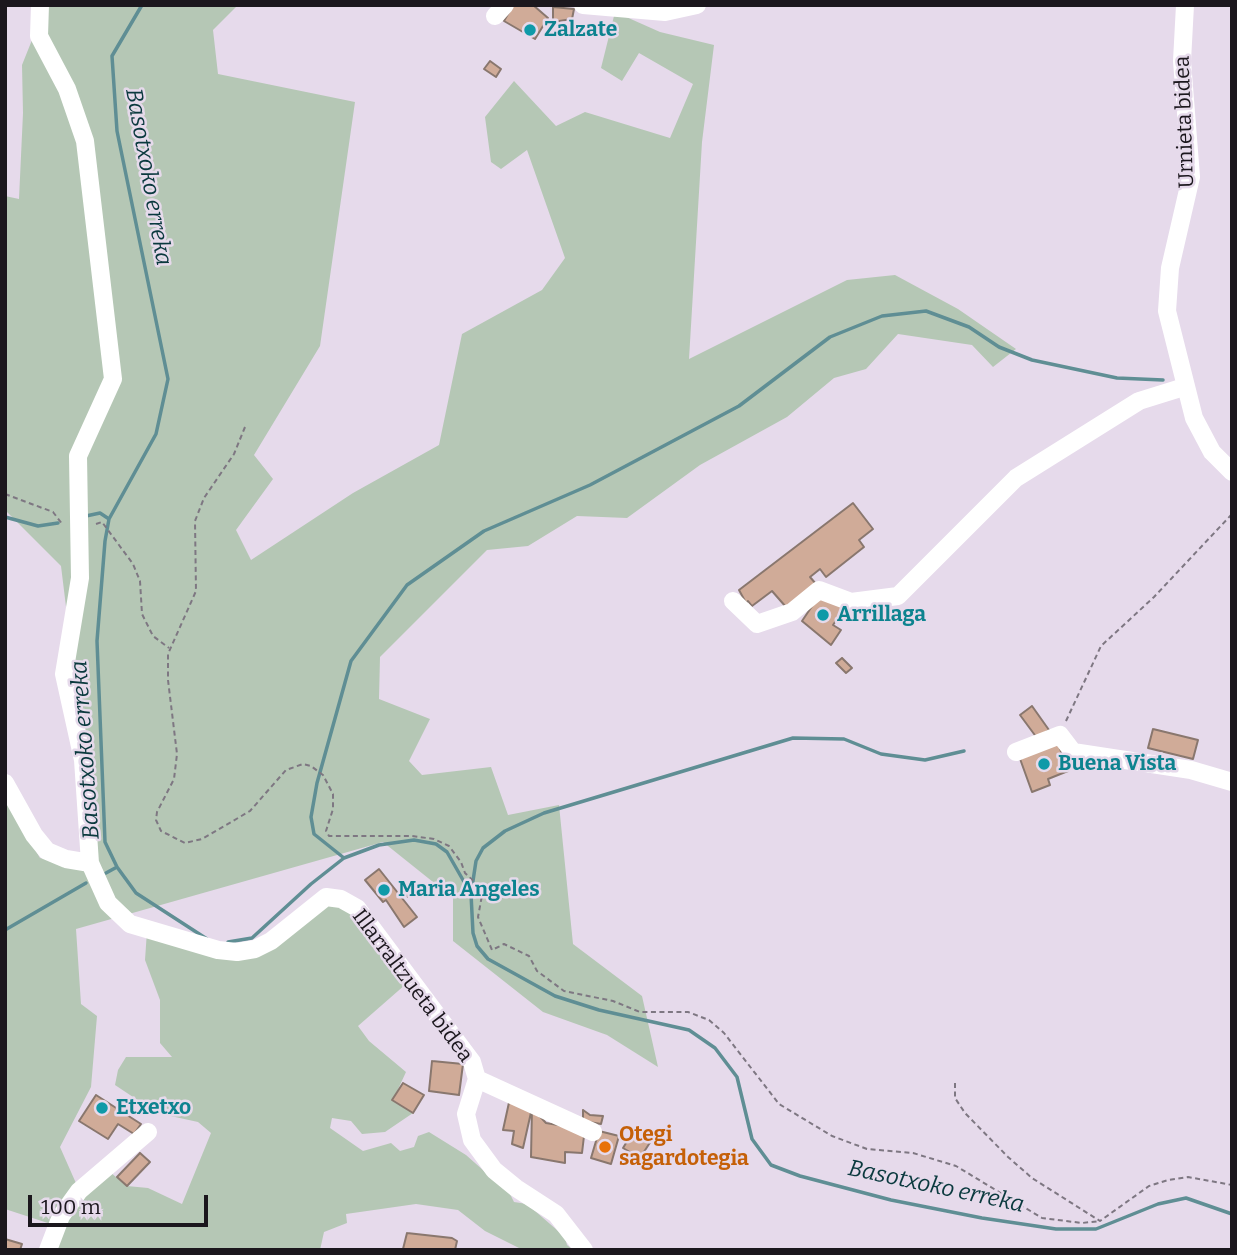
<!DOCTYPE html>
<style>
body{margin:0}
#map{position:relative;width:1237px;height:1255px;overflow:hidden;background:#e6daeb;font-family:Bitter,serif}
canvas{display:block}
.frame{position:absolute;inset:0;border:7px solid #1b171d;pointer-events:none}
.scale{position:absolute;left:28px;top:1195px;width:180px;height:32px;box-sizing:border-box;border:4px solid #1b171d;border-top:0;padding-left:9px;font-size:21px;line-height:24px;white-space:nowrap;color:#1b171d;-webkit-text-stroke:5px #e6daeb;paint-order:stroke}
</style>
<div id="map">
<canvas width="1237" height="1255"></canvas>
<div class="frame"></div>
<div class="scale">100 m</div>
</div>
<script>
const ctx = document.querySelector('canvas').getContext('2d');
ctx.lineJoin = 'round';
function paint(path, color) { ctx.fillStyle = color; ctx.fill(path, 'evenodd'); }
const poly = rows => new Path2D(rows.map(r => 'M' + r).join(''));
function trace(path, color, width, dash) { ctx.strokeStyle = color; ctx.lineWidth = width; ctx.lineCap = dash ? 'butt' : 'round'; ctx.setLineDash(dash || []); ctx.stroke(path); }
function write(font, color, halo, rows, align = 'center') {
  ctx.font = font + ' Bitter,serif'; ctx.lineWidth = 5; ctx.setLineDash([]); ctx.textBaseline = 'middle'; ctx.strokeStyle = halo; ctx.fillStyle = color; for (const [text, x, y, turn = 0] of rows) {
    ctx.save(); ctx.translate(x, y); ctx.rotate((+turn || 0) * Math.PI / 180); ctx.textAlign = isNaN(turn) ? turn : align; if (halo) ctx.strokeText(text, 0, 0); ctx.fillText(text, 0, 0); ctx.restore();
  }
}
paint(poly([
 [46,5,238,5,213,30,218,74,355,102,320,346,254,455,273,479,236,530,251,560,353,493,439,445,462,334,542,290,565,258,527,150,501,169,491,162,485,117,514,81,556,126,585,112,670,138,693,84,639,53,622,81,601,68,615,12,660,32,714,45,702,142,689,359,847,280,895,275,958,309,1016,349,993,367,972,345,898,334,866,369,834,378,787,417,700,465,627,518,577,516,528,546,487,550,380,657,379,699,430,719,409,761,422,775,491,767,508,815,559,805,573,944,642,996,658,1067,607,1035,543,1012,453,941,453,898,383,842,76,929,81,1004,97,1016,91,1087,60,1147,79,1190,105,1168,127,1186,148,1188,182,1204,211,1133,198,1122,157,1113,115,1085,118,1070,126,1057,172,1057,160,1043,160,1000,145,960,147,931,237,952,322,906,336,905,348,908,406,984,358,1026,369,1041,406,1072,393,1100,413,1113,385,1132,362,1134,351,1121,332,1118,330,1128,363,1151,391,1143,400,1151,414,1147,418,1136,429,1132,466,1155,510,1194,514,1202,527,1204,565,1237,567,1245,573,1250,523,1250,485,1231,458,1210,416,1204,346,1214,347,1223,324,1232,320,1250,48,1250,57,1226,5,1209,5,798,40,858,98,867,61,566,5,510,5,196,19,199,23,113,22,65]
]), '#b5c7b5');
trace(poly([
 [142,5,112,56,117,131,168,379,156,434,109,519,105,541,97,641,105,842,117,867,136,893,207,939],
 [86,516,100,513,109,519],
 [5,517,38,526,58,523],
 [344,858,314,834,311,817,317,783,351,661,407,585,484,531,590,485,739,406,830,337,882,316,926,311,969,327,999,347,1032,360,1117,378,1163,380],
 [106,873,117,867],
 [471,894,476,861,483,848,505,831,544,813,793,738,844,739,881,754,925,760,964,751],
 [5,930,86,883],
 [228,942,252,938,311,884,344,858,379,845,414,840,436,844,447,852,471,894,473,933,477,946,488,959,555,996,599,1010,689,1030,715,1048,737,1077,752,1139,771,1165,800,1176,891,1200,982,1218,1056,1229,1096,1229,1158,1204,1186,1198,1232,1214]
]), '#5f8e94', 3.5);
const building = poly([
 [513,5,533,5,548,18,535,39,504,21,513,5],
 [553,7,574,9,572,19,553,22,553,7],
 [490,61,501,69,496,77,484,69,490,61],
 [853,503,873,529,859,540,864,547,826,577,820,569,810,577,816,584,786,607,772,591,752,606,748,601,746,603,739,590,853,503],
 [821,593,844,609,833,625,841,630,831,645,802,621,821,593],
 [842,658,852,668,846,673,836,663,842,658],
 [1032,706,1049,730,1037,738,1020,715,1032,706],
 [1153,729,1198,740,1193,759,1148,748,1153,729],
 [1058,743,1068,771,1048,779,1050,785,1032,792,1019,756,1058,743],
 [379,869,417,917,404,927,386,900,383,902,365,880,379,869],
 [411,884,417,890,408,897,402,891,411,884],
 [432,1061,463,1064,459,1095,429,1091,432,1061],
 [403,1083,424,1095,413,1113,392,1100,403,1083],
 [96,1095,141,1124,134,1134,118,1124,108,1139,79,1121,96,1095],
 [510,1098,532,1108,523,1148,512,1144,514,1131,503,1130,510,1098],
 [532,1108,546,1123,570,1127,584,1136,582,1153,565,1152,565,1163,531,1157,532,1108],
 [583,1110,590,1115,603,1116,601,1124,583,1121,583,1110],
 [634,1130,651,1141,640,1158,623,1148,634,1130],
 [599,1131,619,1136,611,1164,591,1158,599,1131],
 [140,1153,150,1162,127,1186,117,1177,140,1153],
 [407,1233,452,1238,457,1241,455,1250,403,1249,407,1233],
 [5,1239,22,1244,20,1250,5,1250,5,1239]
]);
paint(building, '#d0ab98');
trace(building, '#89776e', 2);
trace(poly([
 [245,427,234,454,204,498,195,521,196,591,168,654,168,680,177,754,174,779,157,812,156,820,161,831,185,843,202,839,250,811,286,770,303,764,311,766,323,775,333,794,333,809,326,831,329,836,412,836,434,839,449,846,461,862,465,873,483,890,478,917,492,950,504,944,529,956,537,971,564,991,613,1001,640,1012,688,1012,709,1020,724,1033,779,1104,832,1136,867,1149,913,1153,956,1166,1042,1218,1082,1223,1100,1221],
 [5,494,53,512,63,525],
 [96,524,102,522,133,564,140,581,142,614,153,636,169,648],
 [1066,721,1101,646,1154,597,1232,514],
 [955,1083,955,1098,965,1113,1008,1157,1032,1178,1100,1221,1149,1186,1168,1180,1188,1177,1232,1185]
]), '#7e7782', 2, [5, 3.5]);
trace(poly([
 [40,5,39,36,67,89,85,141,113,379,78,456,80,578,64,674,83,760,90,863,108,903,130,924,218,950,237,952,255,949,271,941,326,897,341,899,357,908,472,1062,477,1079,466,1114,472,1140,494,1170,516,1188,556,1214,584,1250],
 [583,5,665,12,697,5],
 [1185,5,1182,61,1191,177,1170,268,1167,311,1194,418,1212,452,1232,472],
 [495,16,505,5],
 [733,601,757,624,792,612,819,590,851,602,898,596,1016,478,1139,401,1184,387],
 [1016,752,1060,735,1073,752,1191,770,1232,782],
 [5,783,34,835,47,851,66,859,90,863],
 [477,1079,593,1132],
 [48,1250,61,1216,79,1191,148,1132]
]), '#fff', 18);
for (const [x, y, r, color] of [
 [530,30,7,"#0f9aa8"],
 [823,615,7,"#0f9aa8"],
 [1044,764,7,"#0f9aa8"],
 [384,890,7,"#0f9aa8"],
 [102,1108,7,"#0f9aa8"],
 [605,1147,7,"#e8710a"]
]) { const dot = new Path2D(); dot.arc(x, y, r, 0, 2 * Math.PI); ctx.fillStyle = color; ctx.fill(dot); trace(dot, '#e6daeb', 2.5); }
write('bold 21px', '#0d838f', '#e6daeb', [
 ["Zalzate",544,30],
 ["Arrillaga",837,615],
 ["Buena Vista",1058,764],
 ["Maria Angeles",398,890],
 ["Etxetxo",116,1108]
], 'left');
write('21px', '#1b171d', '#e6daeb', [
 ["Urnieta bidea",1185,122,-92],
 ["Illarraltzueta bidea",412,986,53]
]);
write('bold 21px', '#c56008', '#e6daeb', [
 ["Otegi",619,1135],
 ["sagardotegia",619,1159]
], 'left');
write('italic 23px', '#0a393e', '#e6daeb', [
 ["Basotxoko erreka",148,177,80],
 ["Basotxoko erreka",86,750,-94],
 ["Basotxoko erreka",936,1187,12]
]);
</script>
